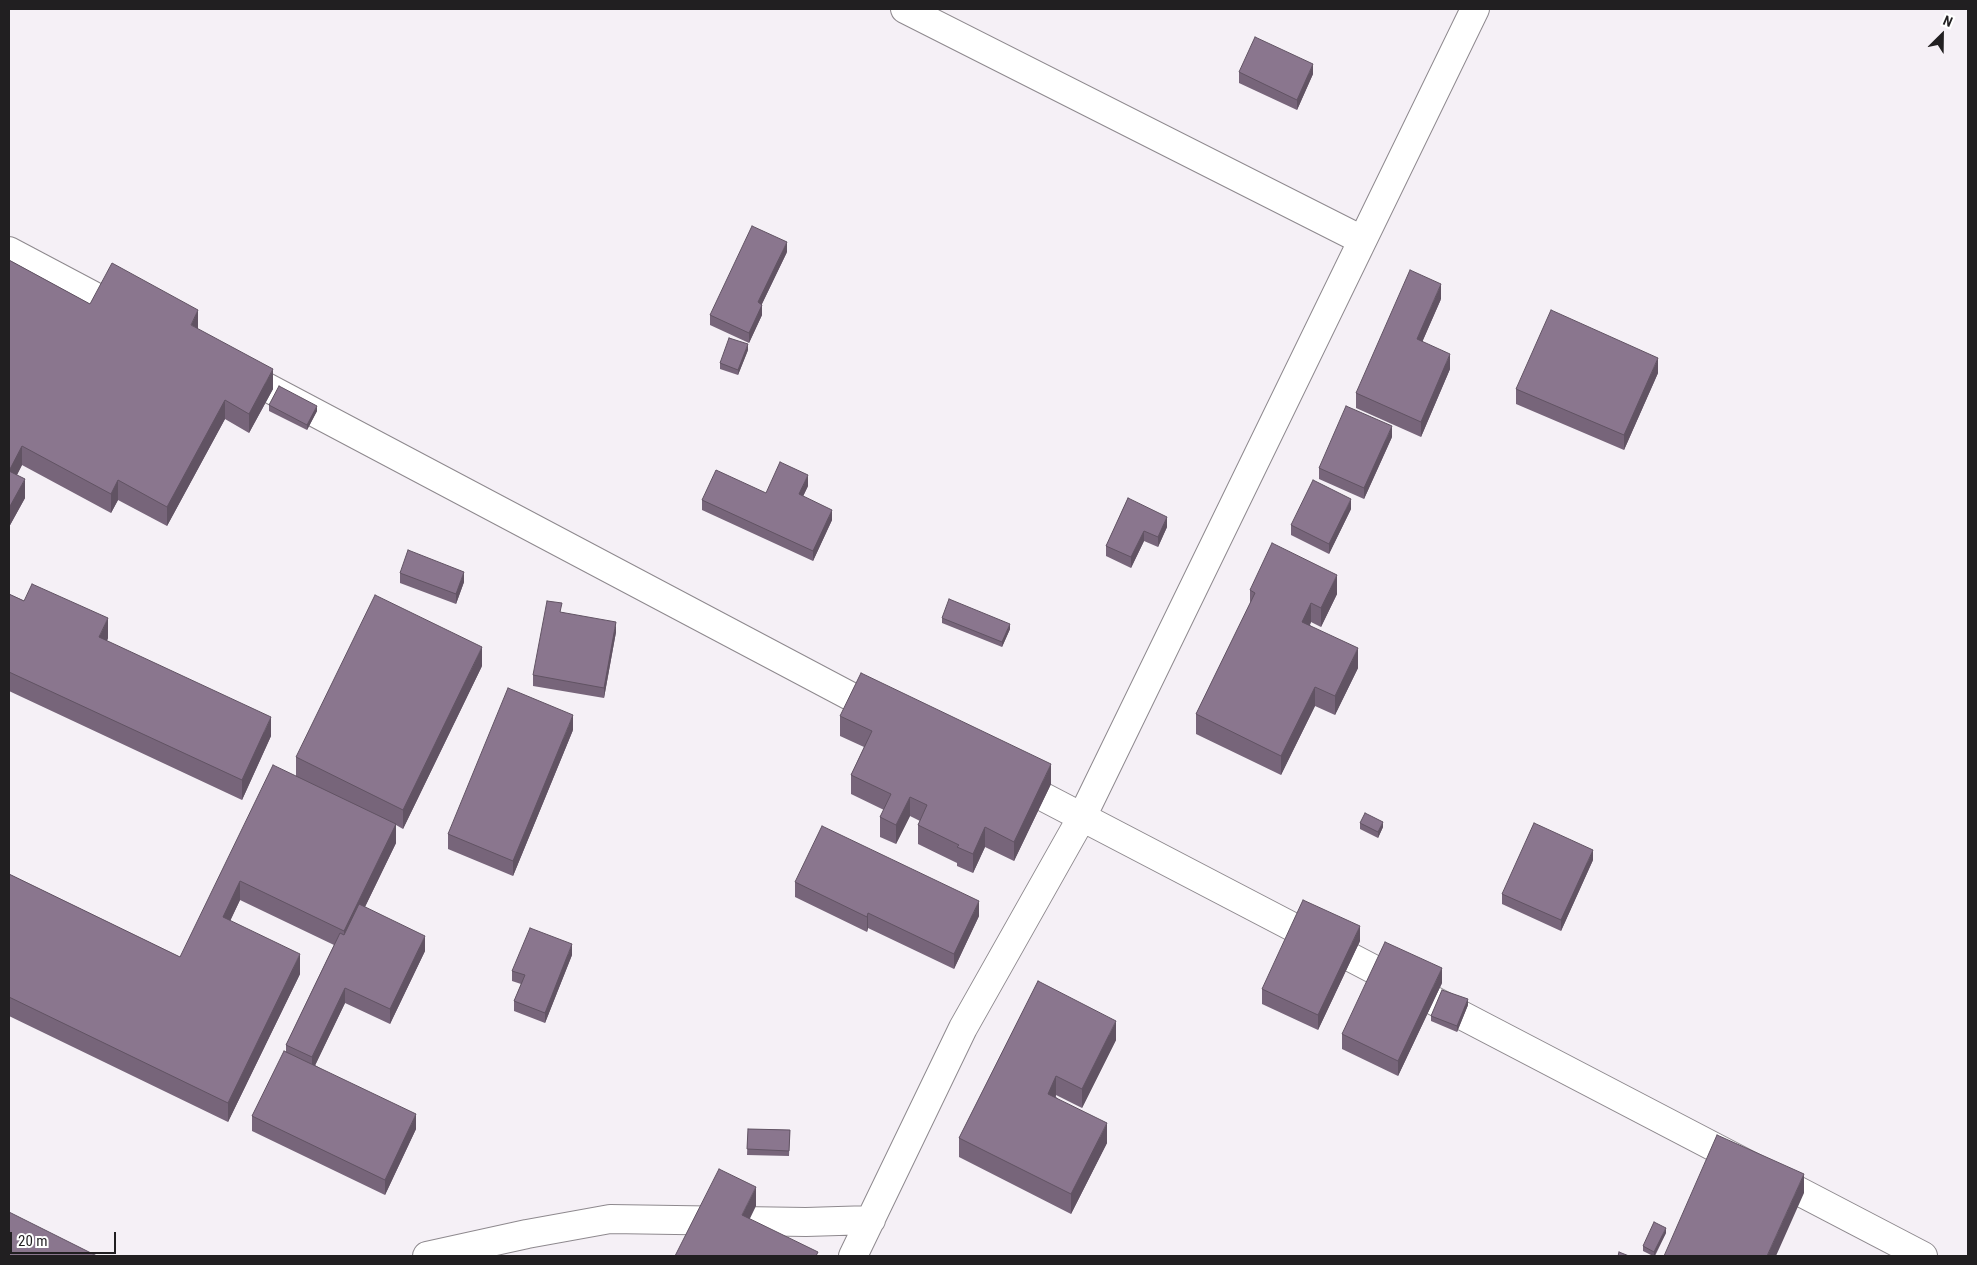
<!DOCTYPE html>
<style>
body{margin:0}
#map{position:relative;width:1977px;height:1265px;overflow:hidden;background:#f5f0f6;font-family:"Roboto Condensed",sans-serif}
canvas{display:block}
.frame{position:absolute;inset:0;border:10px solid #211f21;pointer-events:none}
.north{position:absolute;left:1917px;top:10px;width:50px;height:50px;-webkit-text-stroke:4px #fff;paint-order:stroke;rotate:23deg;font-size:14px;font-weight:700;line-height:20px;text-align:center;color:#211f21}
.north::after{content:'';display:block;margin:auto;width:18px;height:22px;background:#211f21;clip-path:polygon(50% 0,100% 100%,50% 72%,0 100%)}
.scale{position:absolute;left:10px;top:1232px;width:106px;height:22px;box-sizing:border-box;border:2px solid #211f21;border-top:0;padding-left:6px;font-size:15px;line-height:18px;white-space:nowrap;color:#211f21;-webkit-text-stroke:4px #fff;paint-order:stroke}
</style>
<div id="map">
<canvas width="1977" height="1265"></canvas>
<div class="frame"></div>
<div class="north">N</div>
<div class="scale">20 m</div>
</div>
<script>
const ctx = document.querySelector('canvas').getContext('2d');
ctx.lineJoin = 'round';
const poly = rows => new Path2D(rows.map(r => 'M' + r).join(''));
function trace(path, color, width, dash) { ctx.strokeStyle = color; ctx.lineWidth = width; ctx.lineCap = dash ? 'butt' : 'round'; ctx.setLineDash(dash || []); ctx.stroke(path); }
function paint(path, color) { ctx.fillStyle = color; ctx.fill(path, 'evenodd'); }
const minor = poly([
 [905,9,1362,240],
 [9,251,126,313],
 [240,373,882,713],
 [1011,780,1923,1256],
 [427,1256,527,1234,610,1219,806,1222,871,1220],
 [853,1256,963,1028,1082,817,1475,9]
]);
trace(minor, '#8e898e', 30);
trace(minor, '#fff', 28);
paint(poly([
 [1239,72,1313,74,1297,110,1239,83],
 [787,252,762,304,762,315,749,343,710,325,710,315],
 [9,260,90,304,198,329,273,389,249,433,225,419,167,526,118,500,111,513,22,465,17,475,25,498,9,527],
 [1441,299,1422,342,1450,369,1421,437,1356,408,1356,393],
 [748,350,738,375,720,369,720,363],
 [1658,373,1624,450,1516,404,1516,389],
 [269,405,317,411,307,430,269,411],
 [1392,437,1364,499,1319,479,1319,468],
 [808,486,803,496,832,520,813,561,702,510,702,500,766,493],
 [1128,498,1167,527,1158,547,1144,541,1131,568,1106,556,1106,546],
 [1351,509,1329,554,1291,535,1291,525],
 [400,573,464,582,456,604,400,583],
 [1250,590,1337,594,1321,627,1311,622,1310,625,1358,668,1335,715,1315,706,1281,775,1196,734,1196,714,1250,604],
 [9,594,108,638,107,641,271,736,242,800,9,691],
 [562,612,616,632,604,698,533,686,533,675],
 [942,618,1010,629,1002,647,942,623],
 [482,666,403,829,396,825,396,843,365,907,425,951,390,1024,345,1003,315,1065,416,1129,385,1195,252,1131,252,1116,286,1051,286,1045,334,945,240,900,230,921,300,974,228,1122,9,1016,9,874,180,957,296,776,296,757],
 [840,716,1051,784,1014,861,985,847,973,873,957,866,957,863,918,844,918,825,920,821,910,816,896,844,880,837,880,817,884,810,851,794,851,775,864,747,840,736],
 [573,730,513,876,448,849,448,834],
 [1360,823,1383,827,1378,838,1360,829],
 [1593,860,1561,931,1502,904,1502,894],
 [795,882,979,916,954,969,868,928,867,932,795,897],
 [1360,941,1318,1030,1262,1004,1262,989],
 [572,955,545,1023,514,1011,514,1001,521,984,512,981,512,971],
 [1038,981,1116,1040,1082,1108,1056,1095,1056,1097,1107,1143,1071,1214,959,1157,959,1138],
 [1442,983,1398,1076,1342,1049,1342,1034],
 [1468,1005,1457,1032,1431,1021,1431,1016],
 [748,1129,790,1130,789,1156,747,1155],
 [1666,1233,1655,1256,1653,1256,1643,1251,1643,1246]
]), '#77657a');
paint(poly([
 [1313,64,1313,74,1297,110,1297,100],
 [787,242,787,252,758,312,758,302],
 [1441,284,1441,299,1417,354,1417,339],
 [762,305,762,315,749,343,749,333],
 [198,310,198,329,191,325],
 [748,344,748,350,738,375,738,370],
 [1450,354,1450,369,1421,437,1421,422],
 [1658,358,1658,373,1624,450,1624,435],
 [273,369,273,389,249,433,249,414],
 [225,400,225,419,167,526,167,507],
 [317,406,317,411,307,430,307,425],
 [1392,426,1392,437,1364,499,1364,488],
 [22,446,22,465,9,490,9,471],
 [808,475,808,486,799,505,799,494],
 [25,479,25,498,9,527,9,508],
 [118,480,118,500,111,513,111,494],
 [1351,499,1351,509,1329,554,1329,544],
 [832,510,832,520,813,561,813,551],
 [1167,517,1167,527,1158,547,1158,537],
 [1144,531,1144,541,1131,568,1131,557],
 [464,572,464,582,456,604,456,594],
 [1337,575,1337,594,1321,627,1321,608],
 [1311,603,1311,622,1302,641,1302,622],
 [108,618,108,638,99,657,99,637],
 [616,622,616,632,604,698,604,688],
 [1010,624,1010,629,1002,647,1002,642],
 [482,647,482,666,403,829,403,810],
 [1358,648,1358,668,1335,715,1335,696],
 [1315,687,1315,706,1281,775,1281,756],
 [573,715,573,730,513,876,513,861],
 [271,717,271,736,242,800,242,780],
 [1051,764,1051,784,1014,861,1014,842],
 [910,797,910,816,896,844,896,825],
 [1383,822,1383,827,1378,838,1378,832],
 [396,824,396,843,344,950,344,931],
 [985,827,985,847,973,873,973,854],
 [1593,850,1593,860,1561,931,1561,920],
 [240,881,240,900,223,936,223,917],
 [979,901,979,916,954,969,954,954],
 [868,913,868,928,867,932,867,917],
 [1360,926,1360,941,1318,1030,1318,1015],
 [425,936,425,951,390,1024,390,1009],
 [572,944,572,955,545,1023,545,1013],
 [300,954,300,974,228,1122,228,1103],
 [1442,968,1442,983,1398,1076,1398,1061],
 [345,988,345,1003,312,1072,312,1057],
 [1468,999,1468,1005,1457,1032,1457,1026],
 [1116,1021,1116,1040,1082,1108,1082,1089],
 [1056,1076,1056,1095,1048,1113,1048,1094],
 [416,1114,416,1129,385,1195,385,1180],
 [1107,1123,1107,1143,1071,1214,1071,1194],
 [1804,1174,1804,1193,1776,1256,1767,1256],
 [756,1187,756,1206,742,1235,742,1215],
 [1666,1228,1666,1233,1654,1256,1654,1252]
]), '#615363');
const building = poly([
 [1255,37,1313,64,1297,100,1239,72,1255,37],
 [752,226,787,242,758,302,762,305,749,333,710,315,752,226],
 [9,260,90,304,112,263,198,310,191,325,273,369,249,414,225,400,167,507,118,480,111,494,22,446,9,471,9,260],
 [1410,270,1441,284,1417,339,1450,354,1421,422,1356,393,1410,270],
 [1551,310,1658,358,1624,435,1516,389,1551,310],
 [729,338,748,344,738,370,720,363,729,338],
 [279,386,317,406,307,425,269,405,279,386],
 [1346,406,1392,426,1364,488,1319,468,1346,406],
 [780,462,808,475,799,494,832,510,813,551,702,500,716,470,766,493,780,462],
 [9,471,25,479,9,508,9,471],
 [1313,480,1351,499,1329,544,1291,525,1313,480],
 [1128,498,1167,517,1158,537,1144,531,1131,557,1106,546,1128,498],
 [1272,543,1337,575,1321,608,1311,603,1302,622,1358,648,1335,696,1315,687,1281,756,1196,714,1255,593,1250,590,1272,543],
 [408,550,464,572,456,594,400,573,408,550],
 [32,584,108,618,99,637,271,717,242,780,9,672,9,594,24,601,32,584],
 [375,595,482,647,403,810,296,757,375,595],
 [949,599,1010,624,1002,642,942,618,949,599],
 [547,601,562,603,560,612,616,622,604,688,533,675,547,601],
 [861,673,1051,764,1014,842,985,827,973,854,957,847,959,845,918,825,927,805,910,797,896,825,880,817,891,794,851,775,872,731,840,716,861,673],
 [508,688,573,715,513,861,448,834,508,688],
 [273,765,396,824,344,931,240,881,223,917,300,954,228,1103,9,997,9,874,180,957,273,765],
 [1365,813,1383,822,1378,832,1360,823,1365,813],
 [1534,823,1593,850,1561,920,1502,894,1534,823],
 [822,826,979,901,954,954,868,913,867,917,795,882,822,826],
 [1303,900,1360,926,1318,1015,1262,989,1303,900],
 [359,904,425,936,390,1009,345,988,312,1057,286,1045,340,933,344,935,359,904],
 [530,928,572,944,545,1013,514,1001,525,975,512,971,530,928],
 [1385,942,1442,968,1398,1061,1342,1034,1385,942],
 [1038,981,1116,1021,1082,1089,1056,1076,1048,1094,1107,1123,1071,1194,959,1138,1038,981],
 [1442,990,1468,999,1457,1026,1431,1016,1442,990],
 [284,1051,416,1114,385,1180,252,1116,284,1051],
 [748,1129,790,1130,789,1151,747,1149,748,1129],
 [1717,1135,1804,1174,1767,1256,1664,1256,1717,1135],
 [719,1169,756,1187,742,1215,818,1252,816,1256,675,1256,719,1169],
 [9,1212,97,1256,9,1256,9,1212],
 [1654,1222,1666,1228,1654,1252,1643,1246,1654,1222],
 [1619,1252,1629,1256,1618,1256,1619,1252]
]);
paint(building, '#8a768e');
trace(building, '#615363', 1);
</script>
